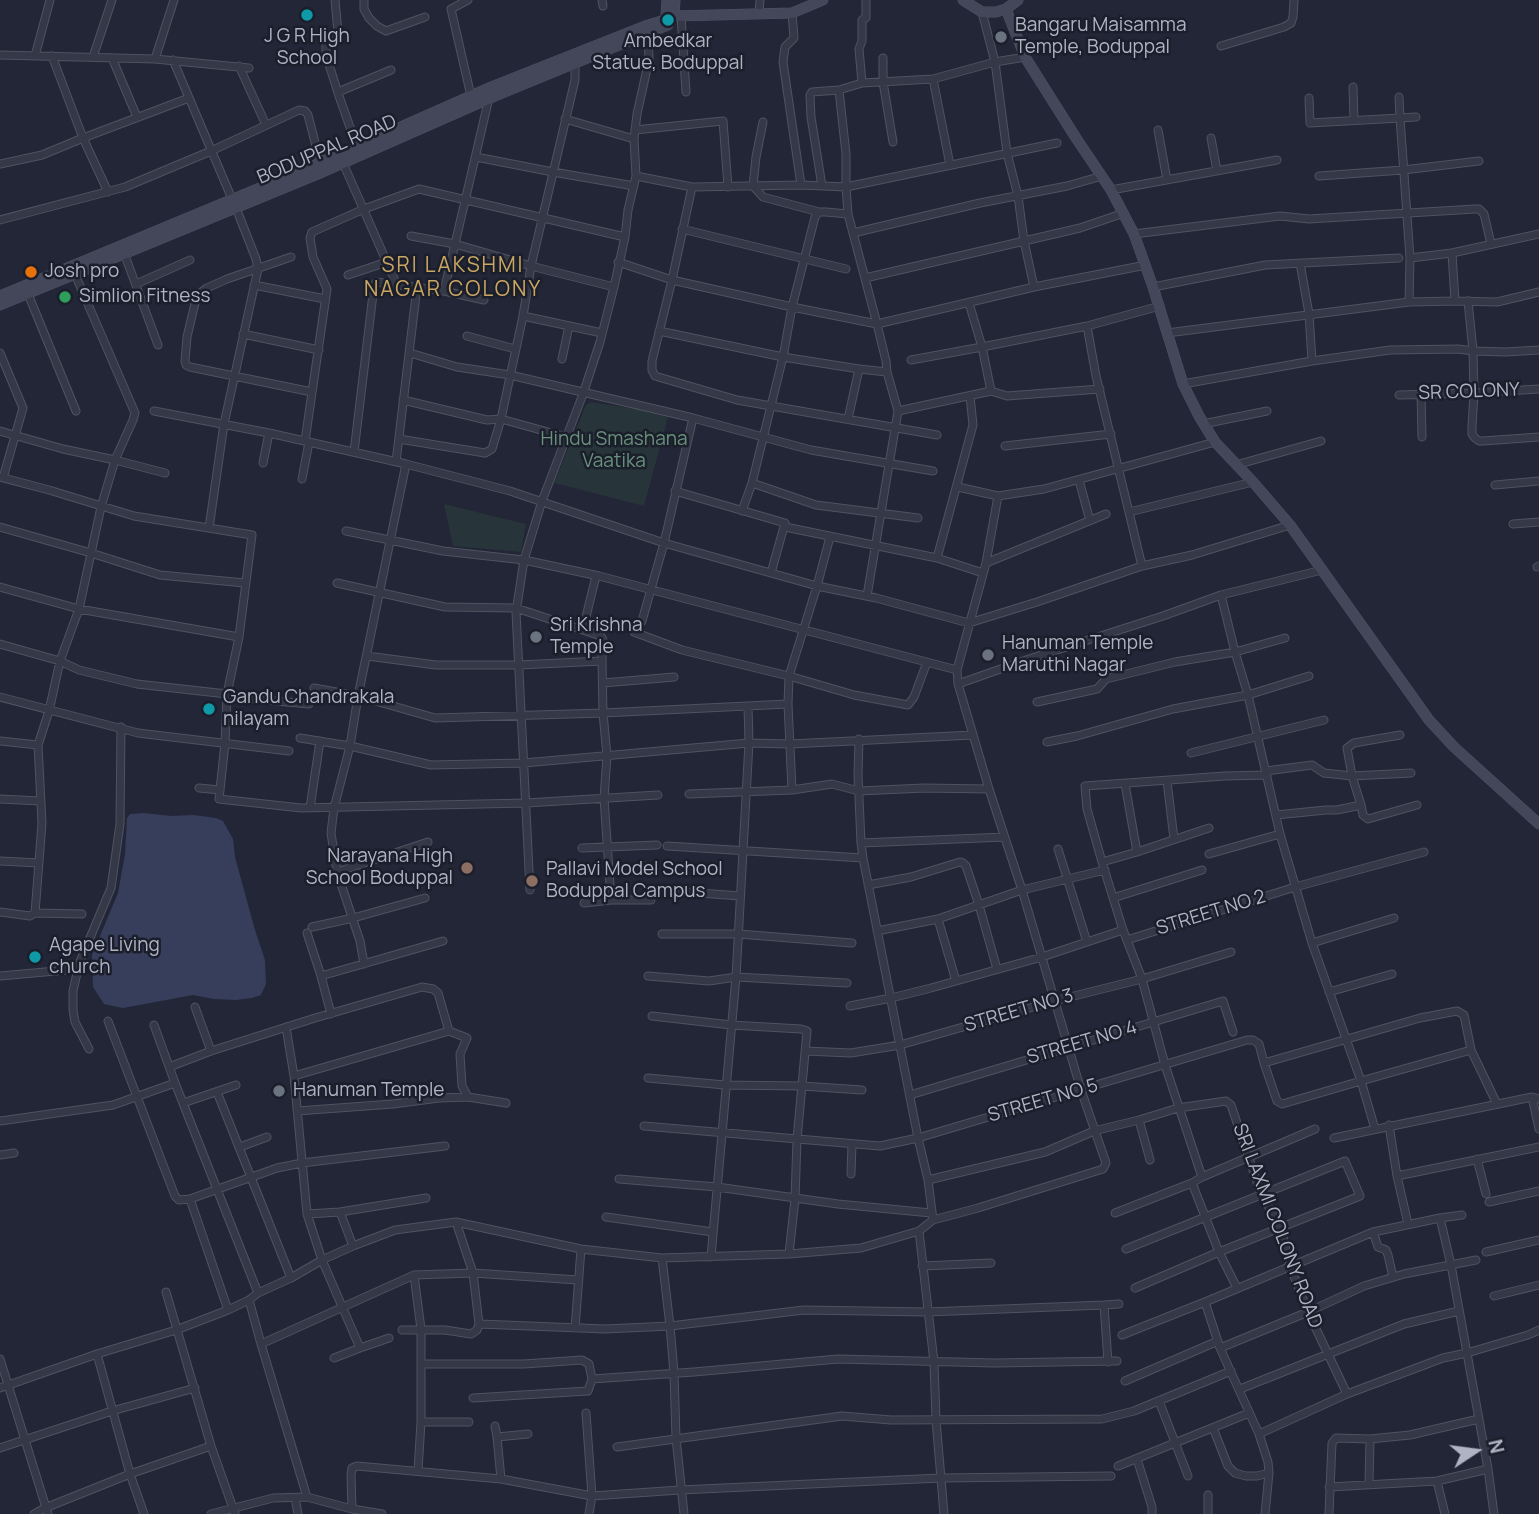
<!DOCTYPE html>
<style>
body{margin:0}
#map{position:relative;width:1539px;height:1514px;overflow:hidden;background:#222636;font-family:Manrope,sans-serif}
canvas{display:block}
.north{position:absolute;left:1441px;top:1416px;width:70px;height:70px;-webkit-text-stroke:5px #1b1e2b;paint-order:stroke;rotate:77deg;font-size:19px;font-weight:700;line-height:28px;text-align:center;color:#afb3c3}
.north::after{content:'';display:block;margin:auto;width:24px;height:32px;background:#afb3c3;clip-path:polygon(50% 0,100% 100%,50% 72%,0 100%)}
</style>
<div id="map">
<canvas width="1539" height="1514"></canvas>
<div class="north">N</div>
</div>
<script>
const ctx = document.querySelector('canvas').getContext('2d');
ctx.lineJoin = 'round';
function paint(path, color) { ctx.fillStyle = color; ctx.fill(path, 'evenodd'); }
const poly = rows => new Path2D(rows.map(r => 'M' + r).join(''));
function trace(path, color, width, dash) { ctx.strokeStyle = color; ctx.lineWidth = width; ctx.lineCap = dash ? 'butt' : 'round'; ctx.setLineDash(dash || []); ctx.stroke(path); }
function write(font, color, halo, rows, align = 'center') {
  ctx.font = font + ' Manrope,sans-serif'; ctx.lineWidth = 5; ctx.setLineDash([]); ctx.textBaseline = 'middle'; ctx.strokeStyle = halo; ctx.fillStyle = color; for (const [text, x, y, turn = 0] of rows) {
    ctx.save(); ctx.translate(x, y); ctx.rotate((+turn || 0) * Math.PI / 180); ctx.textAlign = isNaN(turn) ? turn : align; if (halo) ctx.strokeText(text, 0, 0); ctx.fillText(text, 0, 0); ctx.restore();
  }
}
paint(poly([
 [591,402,642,410,668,417,644,506,554,483,586,405],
 [444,504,526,524,521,552,453,546]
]), '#27343a');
paint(poly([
 [143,813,172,816,193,815,216,818,223,821,233,839,235,857,255,930,265,960,266,984,261,995,252,998,236,1000,214,999,193,995,123,1008,104,1004,93,987,92,955,118,893,125,854,127,818,130,814]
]), '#363e5c');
const street = poly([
 [335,0,338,32,326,43,326,55,339,96,358,150],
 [364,0,364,9,369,18,377,26,386,31,425,17],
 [468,0,451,9,471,96],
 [602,0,603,6],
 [982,12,995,62,1007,153,1018,196,1024,241,1034,287],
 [759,13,760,0],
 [792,13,794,38,785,47,783,62,801,185],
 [681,16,686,92],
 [1221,46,1284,27,1291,23,1293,17,1294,0],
 [0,55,155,59,249,68],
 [35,56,50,0],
 [52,56,83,138,108,192],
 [93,57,112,0],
 [112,58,137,117],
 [883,58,883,82,893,142],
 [155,59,174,0],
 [173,60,232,199],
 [239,66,266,125],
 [933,79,950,165],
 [862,83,859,49,862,41,862,20,866,18,866,0],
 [1353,87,1354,120],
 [839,90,846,154,846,187,848,214,877,324,1034,287,1146,265],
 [338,92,391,70],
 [1399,97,1400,118,1416,117],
 [1309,98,1310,123,1400,118,1410,258,1409,302],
 [565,119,634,139],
 [763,122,756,157,753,186,763,197,819,212],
 [635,130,723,121,728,187],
 [1158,130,1167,180],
 [1211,138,1217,171],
 [476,157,553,172,634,186],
 [343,163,396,283],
 [0,164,42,155,83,138,189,98],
 [636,176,692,187,801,185,846,187,1057,143],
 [1319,176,1403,170,1479,161],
 [822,186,811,117,810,95,812,92,839,90,862,83,933,79,995,62,1025,57],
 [692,187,672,280,652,361,652,370,655,376,737,400,937,435],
 [1111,190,1277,160],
 [0,220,125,187,211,151,299,110,305,111,308,115,320,162],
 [682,229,846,269],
 [853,233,980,203,1067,186,1102,176],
 [1134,234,1280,216,1309,219,1475,209,1479,209,1484,214,1491,244],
 [411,236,455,244,531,266,614,287],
 [124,253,158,345],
 [1452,253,1455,301],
 [291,257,227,279,207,288,200,293,196,299,187,337,185,361,186,365,190,367,312,392],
 [1410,258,1452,253,1539,234],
 [618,262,672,280,792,307,877,324,886,361,887,372,898,411,867,596],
 [1300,263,1309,314,1312,361],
 [348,275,387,262],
 [865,278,1080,228,1124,213],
 [136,284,190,260],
 [254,285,325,299],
 [1153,287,1265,265,1399,258],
 [444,291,489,98],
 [28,294,76,411],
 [1468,301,1473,351,1506,352,1539,350],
 [969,303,982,347,991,391,1007,396,1100,389],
 [523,316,602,333],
 [659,331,783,357,859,369,887,372],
 [1167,333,1409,302,1455,301,1497,302,1539,292],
 [243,334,319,350],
 [467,336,515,349],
 [0,353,23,408,3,478],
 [410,353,457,367,510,375,693,418,664,543,642,621,634,632,682,650,789,676,817,586,830,537],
 [562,359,569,326],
 [911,360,982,347,1087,326],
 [1183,384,1312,361,1390,350,1458,349,1473,351,1474,393,1472,427,1472,434,1475,438,1479,441,1483,441,1539,437],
 [1421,394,1422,437],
 [1399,395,1474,393,1539,389],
 [403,400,487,420,501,419,523,316,531,266,575,80,575,62],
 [154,411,269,433,406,464,358,696,350,746,334,808,331,833,337,872,360,941,364,964],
 [898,411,991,391],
 [693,418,811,450,933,471],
 [848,419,859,369],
 [1203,424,1267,411],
 [0,431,63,449,115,460,165,473],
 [399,439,485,453,492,449,501,419,566,437],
 [305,441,327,289,313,257,310,238,312,232,364,209,419,189,625,237],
 [1005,446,1111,434],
 [354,452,374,286,376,282,444,291,484,300],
 [396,462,417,287],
 [263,463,269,433],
 [406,464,510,491,664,543,817,586,876,598,969,623,1037,602,1142,566,1192,555,1290,525],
 [1236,465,1321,441],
 [0,477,49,490,134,516,252,535,239,637,227,694,225,743,220,790,199,788],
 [302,479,309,442],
 [1079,480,1090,521],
 [752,483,816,505,918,518],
 [1495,485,1539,481],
 [958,487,998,496,1044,489,1215,442],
 [675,491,785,523,771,573],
 [742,511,752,483,783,357,792,307,815,217,819,212,826,212,848,214],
 [1129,512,1253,482],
 [1513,524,1539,522],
 [0,527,91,553,160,575,245,583],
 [785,527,937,558,983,573],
 [209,528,224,424,258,269,256,259,236,208],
 [346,531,443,551,524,560,599,576,957,670],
 [937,558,973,425,970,396],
 [986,563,1106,514],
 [1142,566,1096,376,1087,326,1160,306],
 [1537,567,1539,566],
 [337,583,445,607,516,608,601,636,603,640,602,661,603,713,607,756,604,798,611,900,651,900],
 [0,587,79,609,239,637],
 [1221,595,1235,652,1248,695,1280,834,1312,943,1394,918],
 [583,629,596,576],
 [0,644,60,661,79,670,137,684,227,694,244,698,309,704],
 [367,656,436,665,519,665,602,661],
 [603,683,674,677],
 [958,684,1029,659,1163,616,1221,595,1322,570],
 [314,688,358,696,435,718,603,713,788,704],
 [0,697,138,733,289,751],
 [1037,702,1097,689,1106,679,1175,662,1235,652,1285,638],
 [300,738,350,746,431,765,524,763,749,743,790,744,973,735],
 [859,739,858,775,861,843,863,858,918,1138,928,1180,933,1220,919,1231,934,1362,936,1420,944,1514],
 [0,741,38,745,49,711,60,661,79,609,101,507,115,460,133,420,135,413,74,272],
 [1047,742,1077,736,1173,709,1248,695,1309,676],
 [1191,753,1324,720],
 [1266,771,1312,765,1324,773,1352,776,1411,773],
 [1167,781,1174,839],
 [220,790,219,799,301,808,526,803,658,795],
 [792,790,832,784,859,791,924,788,989,789],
 [689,794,792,790,788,704,789,676,854,695,908,705,914,697,927,662],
 [0,799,40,801],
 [1361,805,1363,815,1368,819,1417,805],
 [310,808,320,741],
 [1276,815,1326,810,1337,810,1361,805,1352,776,1347,748,1354,743,1400,735],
 [861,843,1005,837],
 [667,846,863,858],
 [582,848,657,845],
 [1058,849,1087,942],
 [1137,852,1209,828],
 [1209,854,1280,834],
 [0,861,39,863],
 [1102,862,1137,852,1125,784],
 [337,872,428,842],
 [868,885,911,877,960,862,963,863,966,866,979,905,997,969],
 [530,890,516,612,524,560,542,501,583,394,600,342,614,287,625,237,628,210,636,176,634,139,637,114,649,60,648,34],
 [659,890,740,896],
 [1113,898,1202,870],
 [584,903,611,900],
 [0,912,30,916,35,913,42,823,38,745],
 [35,913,82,914],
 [938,919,956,981],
 [312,927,353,918,425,898],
 [877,931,938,919,1022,890,1105,870],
 [307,933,321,976],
 [662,934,739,934,852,943],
 [1127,940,1295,887,1424,852],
 [1312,943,1361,1081,1375,1129],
 [0,976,67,970],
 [648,976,709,981,736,977,847,983],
 [1329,992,1392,974],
 [850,1006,891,998,931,988,1042,957,1123,930],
 [195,1007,211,1051],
 [331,1014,321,976,443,941],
 [652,1016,731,1025,801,1029,807,1031,797,1139,795,1199,789,1254],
 [108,1021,175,1196,179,1200,190,1199,228,1310],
 [154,1025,175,1083,258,1293],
 [286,1027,294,1076,307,1214,322,1260,360,1348,389,1338],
 [89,1049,75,1022,73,1010,73,991,79,964,111,888,120,824,121,727],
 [805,1051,851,1053,900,1045,1054,1001,1142,979,1231,952],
 [1264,1063,1277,1101,1282,1104,1361,1081,1471,1050],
 [169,1067,211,1051,315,1018,422,987,433,989,438,993,449,1031],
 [294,1076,449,1031,467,1038,460,1054,462,1086,468,1097],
 [648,1078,725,1085,802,1086,862,1090],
 [217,1092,291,1278],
 [910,1095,1223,1001,1233,1032],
 [1539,1099,1532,1097,1539,1129],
 [183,1103,236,1085],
 [297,1111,393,1104,439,1098,468,1097,506,1103],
 [1139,1120,1150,1160],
 [0,1121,113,1105,175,1083],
 [1389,1125,1397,1176,1408,1224],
 [644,1126,880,1146,918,1138,1247,1040,1253,1040,1259,1044,1264,1063,1420,1018,1457,1011,1464,1015,1471,1050,1497,1104],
 [1334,1138,1532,1097],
 [240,1147,267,1137],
 [0,1155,14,1153],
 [1477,1159,1486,1194],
 [851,1174,852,1144],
 [1397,1176,1539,1147],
 [1202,1177,1315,1129],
 [619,1179,717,1187,838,1204,931,1213],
 [928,1180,1045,1152,1094,1131,1139,1120,1178,1108,1226,1101,1231,1105,1261,1194,1281,1228,1290,1266,1308,1312,1347,1394],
 [1192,1183,1219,1252,1237,1288],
 [190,1199,277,1168,302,1163,445,1146],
 [1489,1202,1539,1191],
 [1115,1213,1192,1183,1202,1177,1165,1065,1142,979,1123,930,1102,862,1087,809,1085,786,1225,776,1267,775],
 [307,1214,340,1212],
 [606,1217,713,1232],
 [1440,1218,1462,1215],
 [933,1220,978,1208,1103,1169,1106,1163,1081,1090,1022,890,989,789,958,684,957,670,986,563,998,496],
 [456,1222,473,1273,479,1324],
 [1373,1232,1378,1247,1386,1250,1388,1255,1393,1277],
 [353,1246,340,1212,426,1198],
 [1126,1249,1345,1161,1360,1196,1219,1252,1135,1288],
 [1486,1252,1539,1240],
 [711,1257,736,977,749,743,748,706],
 [662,1258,670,1326,674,1373,676,1438,684,1514],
 [922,1266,991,1263],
 [414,1275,421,1329,421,1422,418,1471],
 [166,1292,211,1446,235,1514],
 [1494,1296,1539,1285],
 [249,1300,258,1293,291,1278,322,1260,353,1246,395,1230,456,1222,581,1249,662,1258,789,1254,861,1248,919,1231],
 [1205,1302,1220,1348,1259,1434,1268,1462,1269,1473,1265,1514],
 [1104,1305,1119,1304],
 [575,1328,581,1249],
 [402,1330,445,1330,471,1334,477,1330,479,1324,605,1329,670,1326,804,1310,927,1312,1104,1305,1108,1362],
 [1122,1335,1205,1302,1373,1232,1440,1218,1451,1265,1488,1469,1494,1514],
 [261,1344,414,1275,473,1273,578,1280],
 [1220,1348,1308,1312,1364,1286,1404,1274,1476,1260],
 [97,1354,130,1474,144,1514],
 [334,1358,360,1348],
 [0,1359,48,1514],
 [421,1364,524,1364,582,1360,589,1364,592,1379,588,1391,473,1398],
 [592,1379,694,1372,838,1359,994,1363,1117,1361],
 [1125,1381,1218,1341],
 [0,1388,97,1354,176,1330,228,1310,249,1300,261,1344,307,1497],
 [1240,1389,1404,1324,1459,1311],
 [1159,1401,1188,1476],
 [586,1413,592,1496,589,1514],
 [421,1422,469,1422],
 [495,1426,497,1437],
 [1213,1428,1228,1466,1235,1473,1246,1476,1257,1476,1269,1473],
 [1259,1434,1347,1394,1443,1358,1467,1353,1528,1335,1539,1330],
 [617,1447,842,1416,891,1420,1102,1419,1134,1411,1231,1371],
 [0,1448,112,1411,195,1388],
 [1137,1459,1152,1507,1152,1514],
 [1118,1466,1249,1413],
 [501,1479,497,1437,528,1434],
 [1437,1481,1445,1514],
 [1369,1484,1370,1439],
 [1329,1487,1437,1481,1488,1469],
 [1208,1495,1208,1514],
 [295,1498,298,1514],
 [352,1509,351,1475,352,1468,357,1466,501,1479,592,1496,680,1490,941,1478,1111,1476],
 [34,1514,45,1508,130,1474,211,1446],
 [211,1514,273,1498,307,1497,352,1509,382,1514],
 [1329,1514,1332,1443,1336,1438,1370,1439,1410,1435,1479,1419]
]);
const secondary = poly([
 [963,0,982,12,996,12,1006,9,1018,0],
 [1006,9,1025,57,1076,138,1111,190,1134,234,1153,287,1183,384,1199,416,1215,442,1253,482,1290,525,1429,720,1454,747,1539,824],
 [674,15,675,0],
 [666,16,667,0],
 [675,16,792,13,823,0],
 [0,296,315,165,491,87,645,26,665,20],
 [0,305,318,174,495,96,668,25]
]);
trace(street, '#4f5361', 9);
trace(secondary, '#4f5361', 11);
trace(street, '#353846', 7);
trace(secondary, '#434759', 10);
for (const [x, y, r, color] of [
 [307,15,7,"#0f9aa8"],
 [668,20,7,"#0f9aa8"],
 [1001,37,7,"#6b7280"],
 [31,272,7,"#e8710a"],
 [65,297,7,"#2e9e5b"],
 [536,637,7,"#6b7280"],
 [988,655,7,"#6b7280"],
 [209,709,7,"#0f9aa8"],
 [467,868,7,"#8d6e63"],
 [532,881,7,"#8d6e63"],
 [35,957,7,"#0f9aa8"],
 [279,1091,7,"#6b7280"]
]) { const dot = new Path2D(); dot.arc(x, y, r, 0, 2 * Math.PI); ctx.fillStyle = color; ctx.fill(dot); trace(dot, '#1b1e2b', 2.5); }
write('19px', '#afb3c3', '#1b1e2b', [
 ["Bangaru Maisamma",1015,26],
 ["Temple, Boduppal",1015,48],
 ["J G R High",307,37,"center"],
 ["School",307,59,"center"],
 ["Ambedkar",668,42,"center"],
 ["Statue, Boduppal",668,64,"center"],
 ["Josh pro",45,272],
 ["Simlion Fitness",79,297],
 ["Sri Krishna",550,626],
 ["Temple",550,648],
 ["Hanuman Temple",1002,644],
 ["Maruthi Nagar",1002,666],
 ["Gandu Chandrakala",223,698],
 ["nilayam",223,720],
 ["Narayana High",453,857,"right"],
 ["School Boduppal",453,879,"right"],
 ["Pallavi Model School",546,870],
 ["Boduppal Campus",546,892],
 ["Agape Living",49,946],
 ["church",49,968],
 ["Hanuman Temple",293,1091]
], 'left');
write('19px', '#afb3c3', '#1b1e2b', [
 ["BODUPPAL ROAD",327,150,-23],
 ["SR COLONY",1469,392,-2],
 ["STREET NO 2",1211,913,-17],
 ["STREET NO 3",1019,1011,-16],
 ["STREET NO 4",1082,1043,-16],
 ["STREET NO 5",1043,1101,-16],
 ["SRI LAXMI COLONY ROAD",1277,1226,69]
]);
write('19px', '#69917b', '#1b1e2b', [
 ["Hindu Smashana",614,440],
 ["Vaatika",614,462]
]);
ctx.letterSpacing = '2px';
write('21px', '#caa663', '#1b1e2b', [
 ["SRI LAKSHMI",453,266],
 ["NAGAR COLONY",453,290]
]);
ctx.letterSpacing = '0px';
</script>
